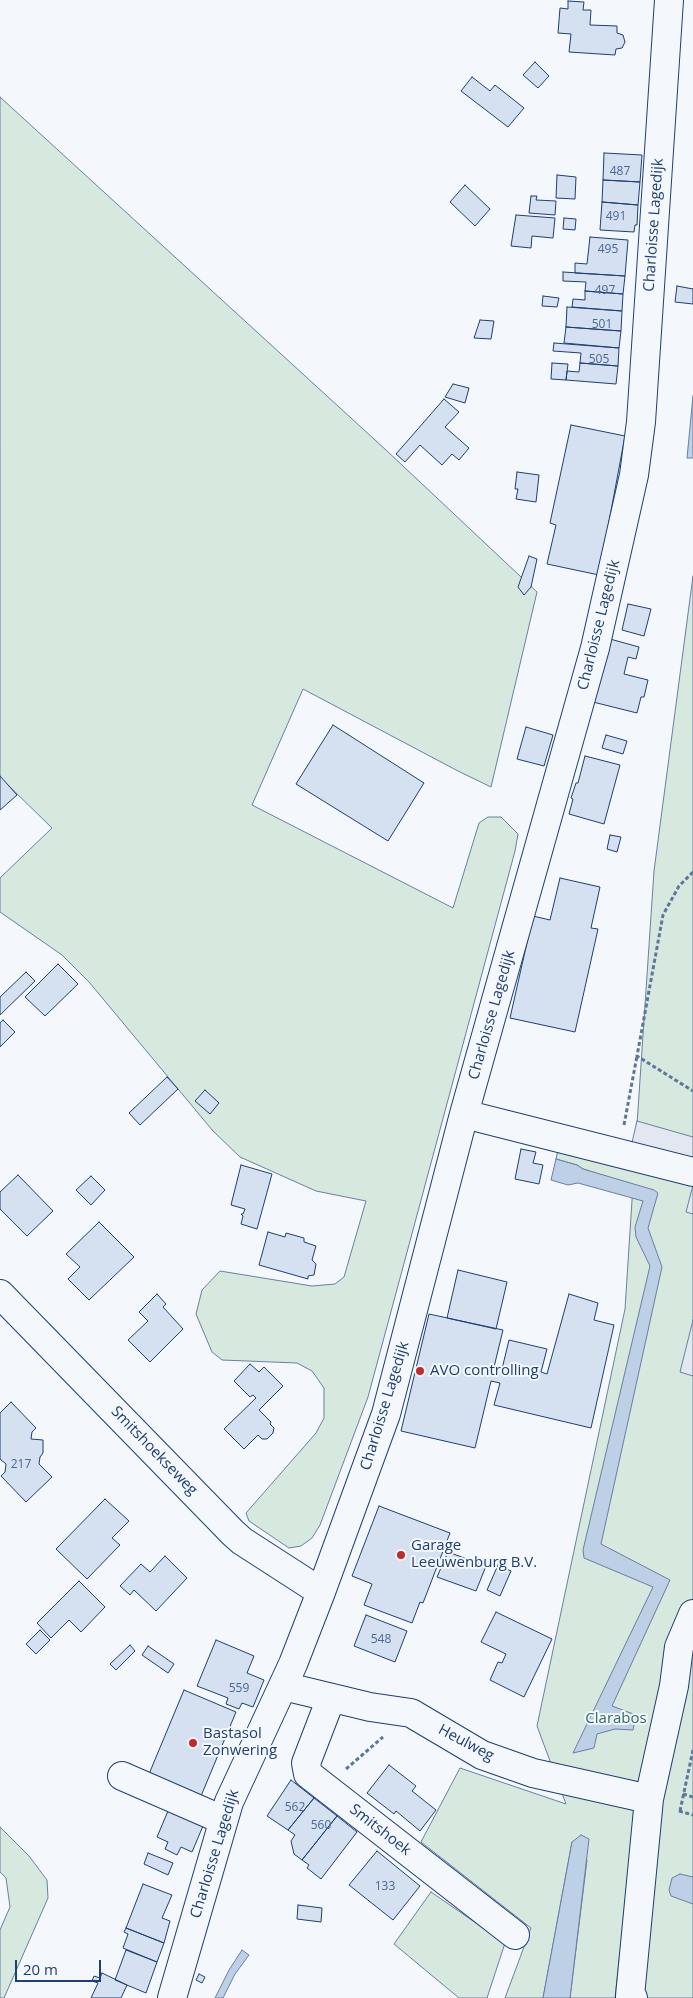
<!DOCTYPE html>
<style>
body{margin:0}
#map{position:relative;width:693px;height:1998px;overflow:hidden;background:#f4f7fb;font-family:"Open Sans",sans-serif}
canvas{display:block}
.scale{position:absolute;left:15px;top:1960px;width:86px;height:22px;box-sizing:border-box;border:2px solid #1d3f73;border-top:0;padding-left:6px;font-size:15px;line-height:18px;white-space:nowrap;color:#1d3f73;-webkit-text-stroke:4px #f4f7fb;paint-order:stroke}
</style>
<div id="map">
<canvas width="693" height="1998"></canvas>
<div class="scale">20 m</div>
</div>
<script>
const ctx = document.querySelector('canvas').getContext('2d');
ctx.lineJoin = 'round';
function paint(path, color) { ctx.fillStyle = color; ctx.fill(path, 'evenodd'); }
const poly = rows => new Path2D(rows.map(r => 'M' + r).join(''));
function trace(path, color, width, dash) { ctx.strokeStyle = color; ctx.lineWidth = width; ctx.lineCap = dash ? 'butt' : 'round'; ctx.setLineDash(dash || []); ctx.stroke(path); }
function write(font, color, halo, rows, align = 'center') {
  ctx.font = font + ' "Open Sans",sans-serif'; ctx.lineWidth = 4; ctx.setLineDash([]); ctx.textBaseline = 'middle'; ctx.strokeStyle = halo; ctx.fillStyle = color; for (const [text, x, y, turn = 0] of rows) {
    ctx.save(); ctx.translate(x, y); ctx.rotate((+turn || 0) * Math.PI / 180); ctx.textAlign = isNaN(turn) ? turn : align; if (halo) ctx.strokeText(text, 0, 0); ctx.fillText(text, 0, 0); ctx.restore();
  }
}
const green = poly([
 [0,97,386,450,537,592,491,787,458,771,303,689,252,805,453,908,479,823,488,817,501,817,518,834,515,851,368,1397,320,1525,312,1538,301,1546,289,1548,249,1521,246,1513,316,1433,324,1418,324,1388,312,1371,297,1363,222,1360,212,1352,196,1314,202,1290,220,1271,312,1286,335,1284,344,1277,366,1201,316,1191,240,1157,213,1131,89,982,62,955,0,912,0,878,52,828,6,783,0,788,0,97],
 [693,576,693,1998,648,1998,635,1990,620,1952,615,1998,570,1998,587,1860,572,1842,543,1998,505,1998,531,1928,421,1842,460,1768,566,1804,537,1726,625,1309,633,1185,583,1169,577,1165,556,1159,558,1150,634,1169,654,871,693,576],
 [0,1827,29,1856,47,1880,48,1898,4,1998,0,1998,0,1930,10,1907,6,1878,0,1872,0,1827],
 [431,1892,505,1943,487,1998,459,1998,394,1944,431,1892]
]);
paint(green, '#d7e8df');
trace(green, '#687fa3', 1);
const parking = poly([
 [637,1121,693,1137,693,1214,686,1212,693,1185,626,1168,637,1121],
 [693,1320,693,1376,680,1372,693,1320]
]);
paint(parking, '#e3e8f0');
trace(parking, '#687fa3', 1);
const water = poly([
 [693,396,693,458,687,458,693,396],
 [556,1159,577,1165,583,1169,654,1190,658,1193,648,1228,662,1267,601,1544,670,1580,612,1706,636,1715,633,1730,615,1729,597,1734,594,1748,573,1753,653,1587,584,1558,583,1550,650,1266,636,1237,635,1227,643,1201,578,1183,568,1185,551,1180,556,1159],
 [581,1835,589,1839,570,1998,543,1998,572,1842,581,1835],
 [680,1874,693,1877,693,1904,671,1896,669,1890,672,1878,680,1874],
 [242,1950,249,1955,235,1974,223,1998,215,1998,229,1970,242,1950]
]);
paint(water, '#bed0e5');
trace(water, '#687fa3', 1);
const building = poly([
 [568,1,584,2,583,10,591,10,590,25,617,26,617,33,623,35,625,42,622,48,616,49,615,55,569,52,571,34,558,33,560,8,568,9,568,1],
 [535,62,549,76,538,88,523,75,535,62],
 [472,77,490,91,495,85,524,108,508,127,461,91,472,77],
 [604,153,642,155,640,182,603,180,604,153],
 [557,175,576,177,575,199,556,198,557,175],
 [603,180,640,182,638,205,602,202,603,180],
 [465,185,490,209,475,226,450,202,465,185],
 [531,196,537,196,536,200,556,201,555,215,529,213,531,196],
 [602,202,638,205,637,225,635,225,634,232,600,230,602,202],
 [516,215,555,218,553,238,532,236,531,248,511,246,516,215],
 [564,218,576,219,575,230,563,229,564,218],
 [590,237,628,240,625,276,575,273,575,263,587,264,590,237],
 [563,272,625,276,623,294,585,291,586,282,563,281,563,272],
 [677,286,693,289,693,304,675,302,677,286],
 [585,291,623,294,622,311,572,307,573,299,585,300,585,291],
 [543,296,559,298,557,307,542,306,543,296],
 [567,307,622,311,621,331,566,327,567,307],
 [480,320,494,321,491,339,474,338,480,320],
 [566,327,621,331,619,348,564,343,566,327],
 [554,343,619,348,618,366,580,363,581,353,553,351,554,343],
 [552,363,568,364,566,380,551,379,552,363],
 [580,363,618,366,616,384,566,380,567,371,579,372,580,363],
 [453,384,469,388,465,403,445,397,453,384],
 [444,399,459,412,445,427,469,448,459,460,452,454,442,465,420,445,405,462,396,454,444,399],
 [571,425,625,436,599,575,547,564,556,525,550,523,571,425],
 [517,472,539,475,536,502,516,499,518,489,515,489,517,472],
 [529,556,537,559,531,587,524,595,518,587,529,556],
 [628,604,651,609,644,636,622,630,628,604],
 [610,639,639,647,636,659,628,657,624,674,648,680,644,697,641,697,637,713,593,702,610,639],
 [333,725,424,783,388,841,296,784,333,725],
 [526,727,553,735,544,766,517,759,526,727],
 [606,735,627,741,623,754,602,748,606,735],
 [585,756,620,765,604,824,569,814,573,799,571,798,576,783,578,783,585,756],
 [0,776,17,795,0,810,0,776],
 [610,835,621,837,617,852,607,849,610,835],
 [560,878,600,887,591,928,598,929,575,1032,510,1018,533,916,550,920,560,878],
 [58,964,78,984,45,1016,25,997,58,964],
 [26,972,35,981,0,1015,0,997,26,972],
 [3,1020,15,1032,0,1047,0,1023,3,1020],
 [167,1077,178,1089,140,1125,129,1113,167,1077],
 [205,1090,219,1103,210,1114,195,1101,205,1090],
 [521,1149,536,1152,533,1163,543,1165,539,1184,515,1179,521,1149],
 [241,1165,272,1174,257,1229,241,1224,243,1216,241,1214,243,1214,245,1209,231,1205,241,1165],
 [18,1175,53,1211,27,1236,0,1209,0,1192,18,1175],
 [91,1176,105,1190,91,1205,76,1190,91,1176],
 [99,1222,134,1257,89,1300,68,1279,80,1267,66,1254,99,1222],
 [268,1232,285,1237,286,1233,304,1238,304,1242,316,1246,312,1260,316,1264,314,1275,308,1276,308,1279,259,1265,268,1232],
 [458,1270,507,1282,496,1329,447,1318,458,1270],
 [157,1294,166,1304,163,1307,183,1329,150,1362,128,1340,148,1321,139,1312,157,1294],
 [569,1294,598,1303,594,1320,614,1325,591,1428,494,1405,500,1383,491,1381,475,1448,401,1431,429,1314,503,1330,494,1367,502,1369,509,1340,547,1349,541,1372,547,1374,569,1294],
 [250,1364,259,1372,264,1367,283,1386,259,1410,271,1422,270,1424,274,1428,273,1433,267,1439,262,1439,258,1435,244,1449,224,1429,256,1398,253,1395,250,1397,234,1381,250,1364],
 [11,1402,36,1428,32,1432,31,1439,43,1440,43,1453,40,1457,39,1464,52,1477,26,1502,1,1476,5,1472,6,1464,0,1459,0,1413,11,1402],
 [105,1499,129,1521,112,1538,120,1545,87,1579,56,1549,105,1499],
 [379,1506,450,1533,423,1603,420,1602,412,1623,364,1605,372,1584,352,1576,379,1506],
 [448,1552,486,1566,476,1591,437,1577,448,1552],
 [165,1556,187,1578,156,1611,134,1590,130,1595,120,1586,141,1564,150,1572,165,1556],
 [498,1565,511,1571,500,1596,487,1590,498,1565],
 [79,1581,105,1607,81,1632,69,1620,51,1638,37,1623,79,1581],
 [496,1612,552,1639,524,1697,490,1680,498,1662,502,1663,506,1654,481,1642,496,1612],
 [366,1615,407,1631,395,1662,354,1646,366,1615],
 [40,1630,50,1640,36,1654,26,1644,40,1630],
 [216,1640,254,1656,247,1673,264,1680,253,1707,242,1703,239,1709,226,1704,228,1698,197,1686,216,1640],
 [130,1645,135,1651,116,1670,110,1664,130,1645],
 [148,1646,174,1664,168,1673,142,1655,148,1646],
 [184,1690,236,1712,201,1796,149,1774,184,1690],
 [389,1765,416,1786,412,1791,436,1810,420,1831,396,1811,394,1814,367,1793,389,1765],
 [291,1780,314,1798,288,1830,267,1816,291,1780],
 [314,1798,337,1816,302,1860,294,1854,291,1841,295,1835,288,1830,314,1798],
 [168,1811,203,1826,192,1852,181,1847,177,1855,165,1849,168,1842,157,1837,168,1811],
 [337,1816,357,1832,321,1879,307,1868,309,1865,302,1860,337,1816],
 [377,1851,420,1886,393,1920,349,1885,377,1851],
 [148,1853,173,1863,168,1875,144,1864,148,1853],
 [143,1884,172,1895,162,1918,170,1921,164,1943,126,1928,143,1884],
 [298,1905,322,1908,321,1922,297,1919,298,1905],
 [126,1928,164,1943,157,1962,123,1948,128,1934,124,1932,126,1928],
 [126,1950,157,1962,146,1993,115,1980,126,1950],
 [102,1973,127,1985,121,1998,91,1998,98,1983,92,1981,94,1976,100,1978,102,1973],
 [199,1974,205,1977,202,1983,196,1980,199,1974]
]);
paint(building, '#d5e0f0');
trace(building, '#1d3f73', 1);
const minor = poly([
 [464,1114,693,1172],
 [0,1294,233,1533,242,1541,321,1592],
 [283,1686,370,1707,411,1713,482,1755,533,1773,649,1799],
 [331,1698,306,1763,308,1774,515,1935],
 [122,1776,223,1820],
 [172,1998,229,1802,293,1664,321,1592,386,1414,464,1114,595,648,634,475,641,422,669,0],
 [633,1998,630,1996,649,1799,674,1686,679,1647,693,1614]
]);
trace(minor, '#1d3f73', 30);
trace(poly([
 [693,872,679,886,663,915,637,1056,693,1091],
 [624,1125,637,1056],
 [346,1769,383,1737],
 [683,1794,693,1797],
 [679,1811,693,1815],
 [680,1811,693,1750]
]), '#5e769c', 3, [4, 2.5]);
trace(minor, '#f4f7fb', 28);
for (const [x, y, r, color] of [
 [420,1371,5,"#c62828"],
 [401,1555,5,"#c62828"],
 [193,1743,5,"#c62828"]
]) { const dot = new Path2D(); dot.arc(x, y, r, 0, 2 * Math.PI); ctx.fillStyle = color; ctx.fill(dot); trace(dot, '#f4f7fb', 2); }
write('12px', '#4b6792', null, [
 ["487",620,172],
 ["491",616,217],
 ["495",608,250],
 ["497",605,291],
 ["501",602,325],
 ["505",599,360],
 ["217",21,1465],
 ["548",381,1640],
 ["559",239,1689],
 ["562",295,1808],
 ["560",321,1826],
 ["133",385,1887]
]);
write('15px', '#1d3f73', '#f4f7fb', [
 ["Charloisse Lagedijk",654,225,-86],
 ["Charloisse Lagedijk",599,625,-76],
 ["Charloisse Lagedijk",492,1015,-74],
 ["Charloisse Lagedijk",385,1406,-73],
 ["Smitshoekseweg",154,1451,46],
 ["Heulweg",466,1743,28],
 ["Smitshoek",380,1830,38],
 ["Charloisse Lagedijk",215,1854,-73]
]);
write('15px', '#1d3f73', '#f4f7fb', [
 ["AVO controlling",430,1371],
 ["Garage",411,1546],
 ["Leeuwenburg B.V.",411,1563],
 ["Bastasol",203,1734],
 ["Zonwering",203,1751]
], 'left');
write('15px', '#2c6c60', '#f4f7fb', [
 ["Clarabos",616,1719]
]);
</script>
